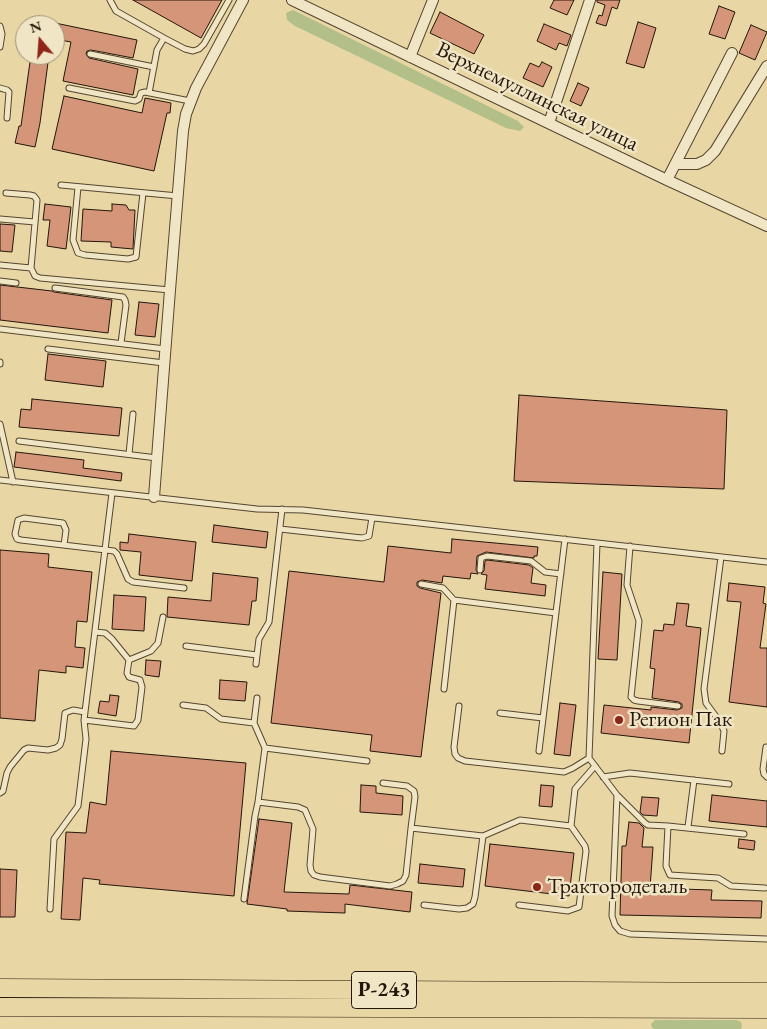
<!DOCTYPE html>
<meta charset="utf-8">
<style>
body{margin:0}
#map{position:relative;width:767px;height:1029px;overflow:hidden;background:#e8d7a4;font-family:"EB Garamond",serif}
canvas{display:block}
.north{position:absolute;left:15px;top:15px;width:50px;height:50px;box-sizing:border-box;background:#f0e5c4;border:1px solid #9e927a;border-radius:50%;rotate:342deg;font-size:14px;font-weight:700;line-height:20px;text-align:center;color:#24160a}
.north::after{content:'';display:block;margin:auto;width:18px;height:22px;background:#8f2418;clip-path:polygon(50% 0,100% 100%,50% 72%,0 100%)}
</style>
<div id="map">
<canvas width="767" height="1029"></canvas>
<div class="north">N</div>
</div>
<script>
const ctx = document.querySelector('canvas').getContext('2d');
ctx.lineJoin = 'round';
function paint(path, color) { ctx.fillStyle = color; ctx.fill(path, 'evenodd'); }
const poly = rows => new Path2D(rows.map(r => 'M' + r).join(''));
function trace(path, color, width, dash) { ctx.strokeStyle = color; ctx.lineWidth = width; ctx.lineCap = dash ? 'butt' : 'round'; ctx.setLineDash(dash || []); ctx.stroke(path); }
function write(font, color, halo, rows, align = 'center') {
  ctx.font = font + ' "EB Garamond",serif'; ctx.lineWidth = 5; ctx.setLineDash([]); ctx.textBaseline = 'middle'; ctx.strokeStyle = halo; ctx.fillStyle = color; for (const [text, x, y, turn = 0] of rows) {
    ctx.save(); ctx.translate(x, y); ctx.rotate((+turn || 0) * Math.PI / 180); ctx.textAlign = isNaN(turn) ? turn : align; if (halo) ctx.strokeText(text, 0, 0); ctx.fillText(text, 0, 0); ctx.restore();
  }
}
paint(poly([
 [293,10,518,121,524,127,520,131,506,128,295,26,287,20,286,13],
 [655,1020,736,1020,741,1022,742,1026,741,1029,655,1029,652,1028,651,1024]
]), '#b3bf88');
const building = poly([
 [133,0,222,0,201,38,133,0],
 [554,0,574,0,567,15,550,8,554,0],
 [597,0,620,0,617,9,612,7,606,26,596,23,599,15,602,16,605,5,597,2,597,0],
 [719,6,735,12,725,39,709,34,719,6],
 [440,12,484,35,474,54,430,33,440,12],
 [638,22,656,28,644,68,626,63,638,22],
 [55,23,137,40,133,58,91,50,87,51,86,54,89,58,138,69,133,95,63,81,71,42,55,39,55,23],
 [544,24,571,35,567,46,559,43,556,50,537,41,544,24],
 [751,25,767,32,755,60,739,53,751,25],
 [31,55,49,55,40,123,35,147,15,143,19,126,21,126,31,55],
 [542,62,552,67,543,87,523,78,530,63,539,67,542,62],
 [578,83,589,88,581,106,570,101,578,83],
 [64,96,142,113,145,98,171,103,170,113,167,113,154,171,52,149,64,96],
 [45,204,71,207,66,249,47,246,50,220,43,220,45,204],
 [112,204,126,205,129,210,135,210,133,249,111,247,111,242,81,241,83,209,112,211,112,204],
 [0,224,15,225,12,252,0,251,0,224],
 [0,285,52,291,54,292,112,300,108,333,0,320,0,285],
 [139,302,159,304,155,337,135,335,139,302],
 [48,354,106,361,103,387,45,380,48,354],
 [519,395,727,410,724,489,514,481,519,395],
 [32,399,122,408,119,436,19,427,21,409,31,410,32,399],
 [16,452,84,460,83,468,122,473,121,481,14,467,16,452],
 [214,525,268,532,266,548,212,542,214,525],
 [129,534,196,542,192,581,139,575,141,552,120,550,120,542,128,543,129,534],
 [452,539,538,547,537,556,534,556,534,558,486,552,477,556,476,570,478,574,471,573,470,579,443,576,442,583,422,580,417,582,417,586,420,588,441,593,421,757,370,751,372,735,271,723,289,571,384,582,388,546,451,553,452,539],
 [0,550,49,554,48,567,92,572,87,622,77,621,75,647,85,648,83,668,66,666,66,673,39,670,35,721,0,718,0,550],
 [487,560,529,565,533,568,531,583,546,585,545,596,485,589,487,575,481,574,484,571,485,561,487,560],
 [603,572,622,574,617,660,598,659,603,572],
 [213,573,258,578,256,601,252,601,249,625,167,617,168,597,211,601,213,573],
 [729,583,765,587,763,603,766,604,760,648,767,648,767,707,729,702,741,602,727,601,729,583],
 [114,595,146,597,144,631,112,629,114,595],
 [677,603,689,604,686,626,701,628,689,743,601,733,604,705,651,710,651,707,677,710,682,708,682,704,679,702,652,698,655,669,650,668,654,630,663,631,664,624,674,625,677,603],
 [146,660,161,661,159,677,145,675,146,660],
 [220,680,247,682,245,701,219,699,220,680],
 [110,695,119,696,116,716,98,713,100,701,109,702,110,695],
 [560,703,576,705,570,756,554,754,560,703],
 [111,751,246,763,234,896,99,884,100,880,83,878,80,920,61,919,66,832,86,833,90,802,106,805,111,751],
 [361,785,376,786,376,793,403,796,402,815,360,812,361,785],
 [541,785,554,786,552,807,539,806,541,785],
 [712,795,767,801,767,827,709,821,712,795],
 [642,797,659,798,657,816,643,815,640,812,642,797],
 [259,819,292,823,284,892,349,894,350,885,412,892,410,912,345,904,345,913,287,911,287,909,247,904,259,819],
 [629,822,639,823,644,828,642,847,653,847,650,888,712,890,711,900,762,901,761,918,620,915,622,846,626,846,629,822],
 [739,839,755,841,754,850,738,848,739,839],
 [490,844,574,853,569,896,485,886,490,844],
 [420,864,465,869,463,887,418,883,420,864],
 [0,869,17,870,15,917,0,917,0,869]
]);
paint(building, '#d49579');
trace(building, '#24160a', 1);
const service = poly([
 [110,0,116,11,164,38,157,50,149,93],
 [0,26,2,34,0,47],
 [164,38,185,49,193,51,199,49,204,44,229,0],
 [90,54,154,67],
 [0,88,7,90,9,92,7,118],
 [69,88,135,101,139,99,141,93,145,92,190,101],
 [61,185,178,196],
 [78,187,73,240,78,253,85,255,128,259,136,257,143,193],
 [6,193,30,195,34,196,37,200,31,268,35,276,40,278,170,290],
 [0,219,35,222],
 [0,265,31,268],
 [0,281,16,283],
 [55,288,123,297,125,300,126,305,121,343],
 [0,329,165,349],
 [48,349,164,363],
 [0,362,0,364],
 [0,424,13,482],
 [19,441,157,458],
 [129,454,133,414],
 [0,480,257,509,303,510,767,562],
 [280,529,362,538,369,536,372,518],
 [597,543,589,758,617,795,612,916,615,925,620,931,630,934,767,939],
 [64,545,66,530,63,523,24,518,18,520,15,534,17,539,21,540,114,551,117,554,128,579,133,582,184,588],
 [630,546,627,585,639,621,631,697,634,700,638,701,678,706],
 [721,557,704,689,706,703,720,722,724,731,722,751],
 [480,570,481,558,487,556,531,561,545,572,561,574],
 [421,584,443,588,454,600],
 [186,646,257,655],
 [129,660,151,651,158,643,163,617],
 [256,664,259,639,269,622,282,509],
 [444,689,454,600,556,613],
 [257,698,254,723,265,748,258,802,298,807,305,810,313,829,310,865,311,871,314,875,320,877,390,886,397,884,403,881,406,875,411,828],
 [183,705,206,708,221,719,254,723],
 [459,706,454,747,455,754,458,758,465,761,564,772,573,768,589,758],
 [500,713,543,718],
 [84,720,134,726,138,720,142,687,140,680,129,677,127,673,129,660,112,639,105,633,95,632],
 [766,747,763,769,764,774,767,777],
 [265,748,367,761],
 [539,751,565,539],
 [603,777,630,773,729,784],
 [383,783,407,786,414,791,415,797,411,828,483,836,520,820,571,826,575,789,595,766],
 [0,793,3,791,7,773,10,767,24,750,28,748,48,750,56,748,60,745,62,739,65,713,73,710,85,712],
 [617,795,645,823,648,825,668,826,666,866,670,875,718,878,731,886,765,888],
 [668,826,744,834],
 [688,827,694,780],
 [244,899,255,816,258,802],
 [424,905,459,909,467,908,473,904,475,897,483,836],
 [519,905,568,911,579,907,586,851,585,846,571,826],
 [50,909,54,839,78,806,86,739,84,720,112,493]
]);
const minor = poly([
 [292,0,667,180,767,226],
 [410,57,433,0],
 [549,123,590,0],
 [675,164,697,164,706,160,715,151,767,66],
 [667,180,732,53],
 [154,497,170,290,183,131,186,114,196,88,243,0]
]);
const trunk = poly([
 [0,988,767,992],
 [0,1007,767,1009]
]);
trace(service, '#554630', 7);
trace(minor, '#554630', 12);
trace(trunk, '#24160a', 19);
trace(service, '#f0e5c4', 5);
trace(minor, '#f0e5c4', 10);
trace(trunk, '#e8d7a4', 18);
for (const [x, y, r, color] of [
 [619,720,5,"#8f2418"],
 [537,887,5,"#8f2418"]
]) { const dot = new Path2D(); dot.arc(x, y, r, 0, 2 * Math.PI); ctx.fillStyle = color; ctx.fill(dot); trace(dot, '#f0e5c4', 2); }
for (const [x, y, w] of [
 [384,990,65]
]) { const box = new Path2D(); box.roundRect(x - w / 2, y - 18.5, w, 37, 4); ctx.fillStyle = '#f0e5c4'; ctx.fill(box); trace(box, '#24160a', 1); }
write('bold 21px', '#24160a', null, [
 ["Р-243",384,990]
]);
write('22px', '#24160a', '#f0e5c4', [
 ["Верхнемуллинская улица",537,97,26]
]);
write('22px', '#24160a', '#f0e5c4', [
 ["Регион Пак",629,720],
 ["Трактородеталь",547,887]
], 'left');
</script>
